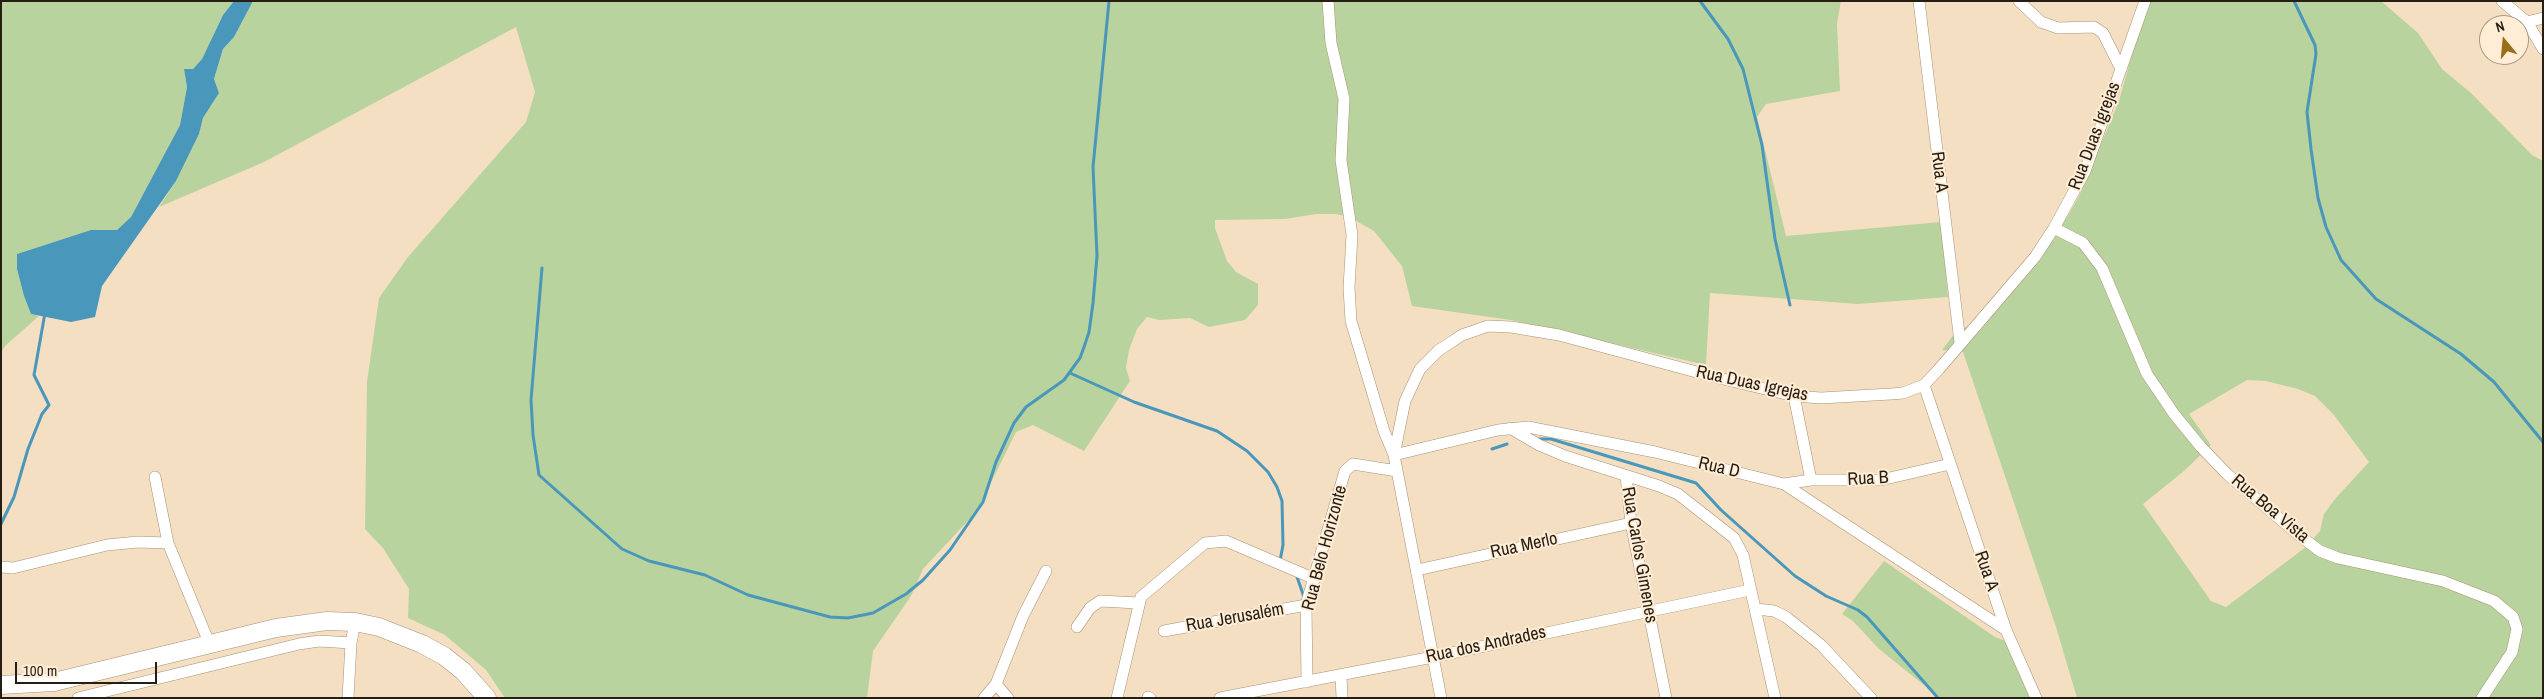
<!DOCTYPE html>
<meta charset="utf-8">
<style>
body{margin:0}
#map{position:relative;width:2544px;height:699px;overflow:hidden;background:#f5dfc2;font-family:"Archivo Narrow",sans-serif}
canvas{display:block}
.frame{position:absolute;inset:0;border:2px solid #261e13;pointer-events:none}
.north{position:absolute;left:2479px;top:15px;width:50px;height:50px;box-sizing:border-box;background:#ffedd6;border:1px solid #a89a88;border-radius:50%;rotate:343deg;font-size:14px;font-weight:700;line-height:20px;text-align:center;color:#261e13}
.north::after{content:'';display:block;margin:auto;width:18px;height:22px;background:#986e1a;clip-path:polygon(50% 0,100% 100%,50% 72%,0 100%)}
.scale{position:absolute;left:15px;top:662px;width:142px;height:22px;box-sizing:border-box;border:2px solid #261e13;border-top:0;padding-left:6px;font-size:15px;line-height:18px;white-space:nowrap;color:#261e13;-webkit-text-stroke:4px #ffedd6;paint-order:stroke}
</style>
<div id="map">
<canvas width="2544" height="699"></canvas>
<div class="frame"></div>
<div class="north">N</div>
<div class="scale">100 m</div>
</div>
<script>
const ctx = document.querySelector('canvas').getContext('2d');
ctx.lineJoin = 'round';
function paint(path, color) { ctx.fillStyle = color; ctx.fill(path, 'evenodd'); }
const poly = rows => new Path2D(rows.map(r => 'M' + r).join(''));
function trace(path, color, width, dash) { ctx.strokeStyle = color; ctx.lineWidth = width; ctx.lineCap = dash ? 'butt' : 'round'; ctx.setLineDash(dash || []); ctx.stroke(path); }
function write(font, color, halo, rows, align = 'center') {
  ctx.font = font + ' "Archivo Narrow",sans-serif'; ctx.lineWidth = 4; ctx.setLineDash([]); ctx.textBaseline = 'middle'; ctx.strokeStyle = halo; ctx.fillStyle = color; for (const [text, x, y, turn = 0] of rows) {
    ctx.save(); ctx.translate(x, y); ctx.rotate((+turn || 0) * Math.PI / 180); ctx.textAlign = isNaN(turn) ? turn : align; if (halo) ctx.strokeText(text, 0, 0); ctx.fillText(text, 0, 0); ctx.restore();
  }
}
paint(poly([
 [1,1,234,1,223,15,202,59,193,69,184,69,187,87,180,125,131,217,117,230,91,230,17,254,17,269,24,296,31,314,39,316,6,345,1,352],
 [253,1,1841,1,1837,24,1840,91,1766,104,1757,117,1786,236,1941,222,1948,297,1858,304,1710,293,1706,365,1511,320,1412,306,1402,266,1374,231,1349,217,1336,214,1316,214,1285,219,1215,220,1215,228,1227,261,1236,272,1258,284,1258,305,1245,320,1209,327,1190,318,1159,320,1147,317,1137,329,1129,350,1126,368,1130,381,1084,451,1033,425,1016,432,977,511,923,569,911,596,873,651,867,698,505,698,486,670,445,635,408,618,409,589,383,548,365,529,367,382,379,298,408,257,526,122,535,92,516,27,264,162,159,207,176,181,199,134,203,118,219,93,214,79,223,49,234,37],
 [2147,1,2381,1,2418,33,2442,69,2471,93,2532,155,2543,161,2543,698,2077,698,2056,627,1963,352,1942,350,1954,334,1986,316,2068,216,2079,196,2119,101],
 [2247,380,2266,381,2298,389,2315,396,2334,415,2369,462,2335,499,2324,514,2320,531,2306,547,2226,607,2211,601,2143,504,2184,471,2211,445,2189,414],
 [1884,561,1995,637,2006,641,2030,698,1940,698,1879,649,1853,621,1842,614]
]), '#b9d39e');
paint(poly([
 [234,1,253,1,234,37,223,49,214,79,219,93,203,118,199,134,176,181,102,286,95,317,71,322,31,314,24,296,17,269,17,254,91,230,117,230,131,217,180,125,187,87,184,69,193,69,202,59,223,15]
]), '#4997bb');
trace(poly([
 [1700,1,1728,39,1743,69,1762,145,1775,239,1790,305],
 [2294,1,2315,45,2316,54,2307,112,2311,149,2318,198,2326,227,2341,260,2376,299,2461,354,2494,382,2543,442],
 [542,268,531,400,533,435,539,475,622,549,649,561,705,575,748,595,830,617,848,618,873,613,906,594,923,580,950,550,983,502,996,462,1014,423,1026,407,1064,380,1080,358,1084,347,1089,332,1093,303,1097,256,1093,167,1109,1],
 [1070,373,1134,402,1217,431,1247,451,1268,472,1277,487,1282,501,1283,545,1280,561],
 [1539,439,1551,439,1696,483,1721,510,1795,576,1826,596,1858,610,1867,617,1938,698],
 [1492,449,1507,444],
 [1,524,14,497,28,449,42,414,49,405,34,375,45,313],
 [1296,574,1304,597]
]), '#4997bb', 3);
const street = poly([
 [1328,1,1331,43,1344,99,1341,160,1352,235,1349,288,1351,321,1384,431,1394,455,1441,698],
 [1919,1,1960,342],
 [2019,1,2041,22,2058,28,2094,27,2103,33,2121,69],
 [2502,1,2527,22,2543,49],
 [2527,22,2543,18],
 [2054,228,2083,243,2102,268,2147,374,2174,414,2201,447,2227,474,2300,536,2320,551,2338,558,2443,581,2494,601,2513,617,2517,629,2512,652,2482,698],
 [1924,385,2006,630,2036,698],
 [1794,396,1811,480],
 [1510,428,1539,445,1565,456,1659,486,1678,494,1734,538,1743,555,1775,698],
 [1394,455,1405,401,1420,369,1439,350,1450,343,1462,335,1488,326,1511,327,1559,335,1715,377,1794,396,1821,398,1891,394,1903,393,1924,385,1939,369,2035,257,2054,228,2085,171,2145,1],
 [1394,455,1498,430,1528,427,1655,452,1784,484,2006,630],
 [1626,476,1631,523,1666,698],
 [155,477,168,543,210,645],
 [1784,484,1811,480,1881,480,1950,464],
 [1,567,13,568,107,545,138,542,168,543],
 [1417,570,1631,523],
 [1756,609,1774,611,1786,617,1821,645,1871,698],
 [1077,627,1090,608,1100,601,1138,603],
 [1164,631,1306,605],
 [1341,675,1342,698],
 [1307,682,1306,605,1345,471,1353,464,1397,471],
 [996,684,1008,698],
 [1148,697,1150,698],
 [78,698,299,644,319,641,351,643],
 [348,698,351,643,355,622],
 [984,698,996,684,1023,616,1046,571],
 [1117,698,1141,597,1205,543,1226,541,1315,579],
 [1220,698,1433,657,1750,590]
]);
const primary = poly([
 [1,685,54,682,276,628,327,621,355,622,379,627,422,644,444,656,463,671,487,698]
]);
trace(street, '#a79277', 12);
trace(primary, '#a79277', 19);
trace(street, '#fff', 11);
trace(primary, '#fff', 18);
write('18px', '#261e13', '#ffedd6', [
 ["Rua Duas Igrejas",2095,136,-69],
 ["Rua A",1939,172,83],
 ["Rua Duas Igrejas",1752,384,12],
 ["Rua D",1719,468,13],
 ["Rua B",1868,479,-3],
 ["Rua Boa Vista",2270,509,40],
 ["Rua Merlo",1524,546,-12],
 ["Rua Belo Horizonte",1325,548,-75],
 ["Rua Carlos Gimenes",1639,555,80],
 ["Rua A",1986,571,71],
 ["Rua Jerusalém",1235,618,-10],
 ["Rua dos Andrades",1486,645,-12]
]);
</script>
